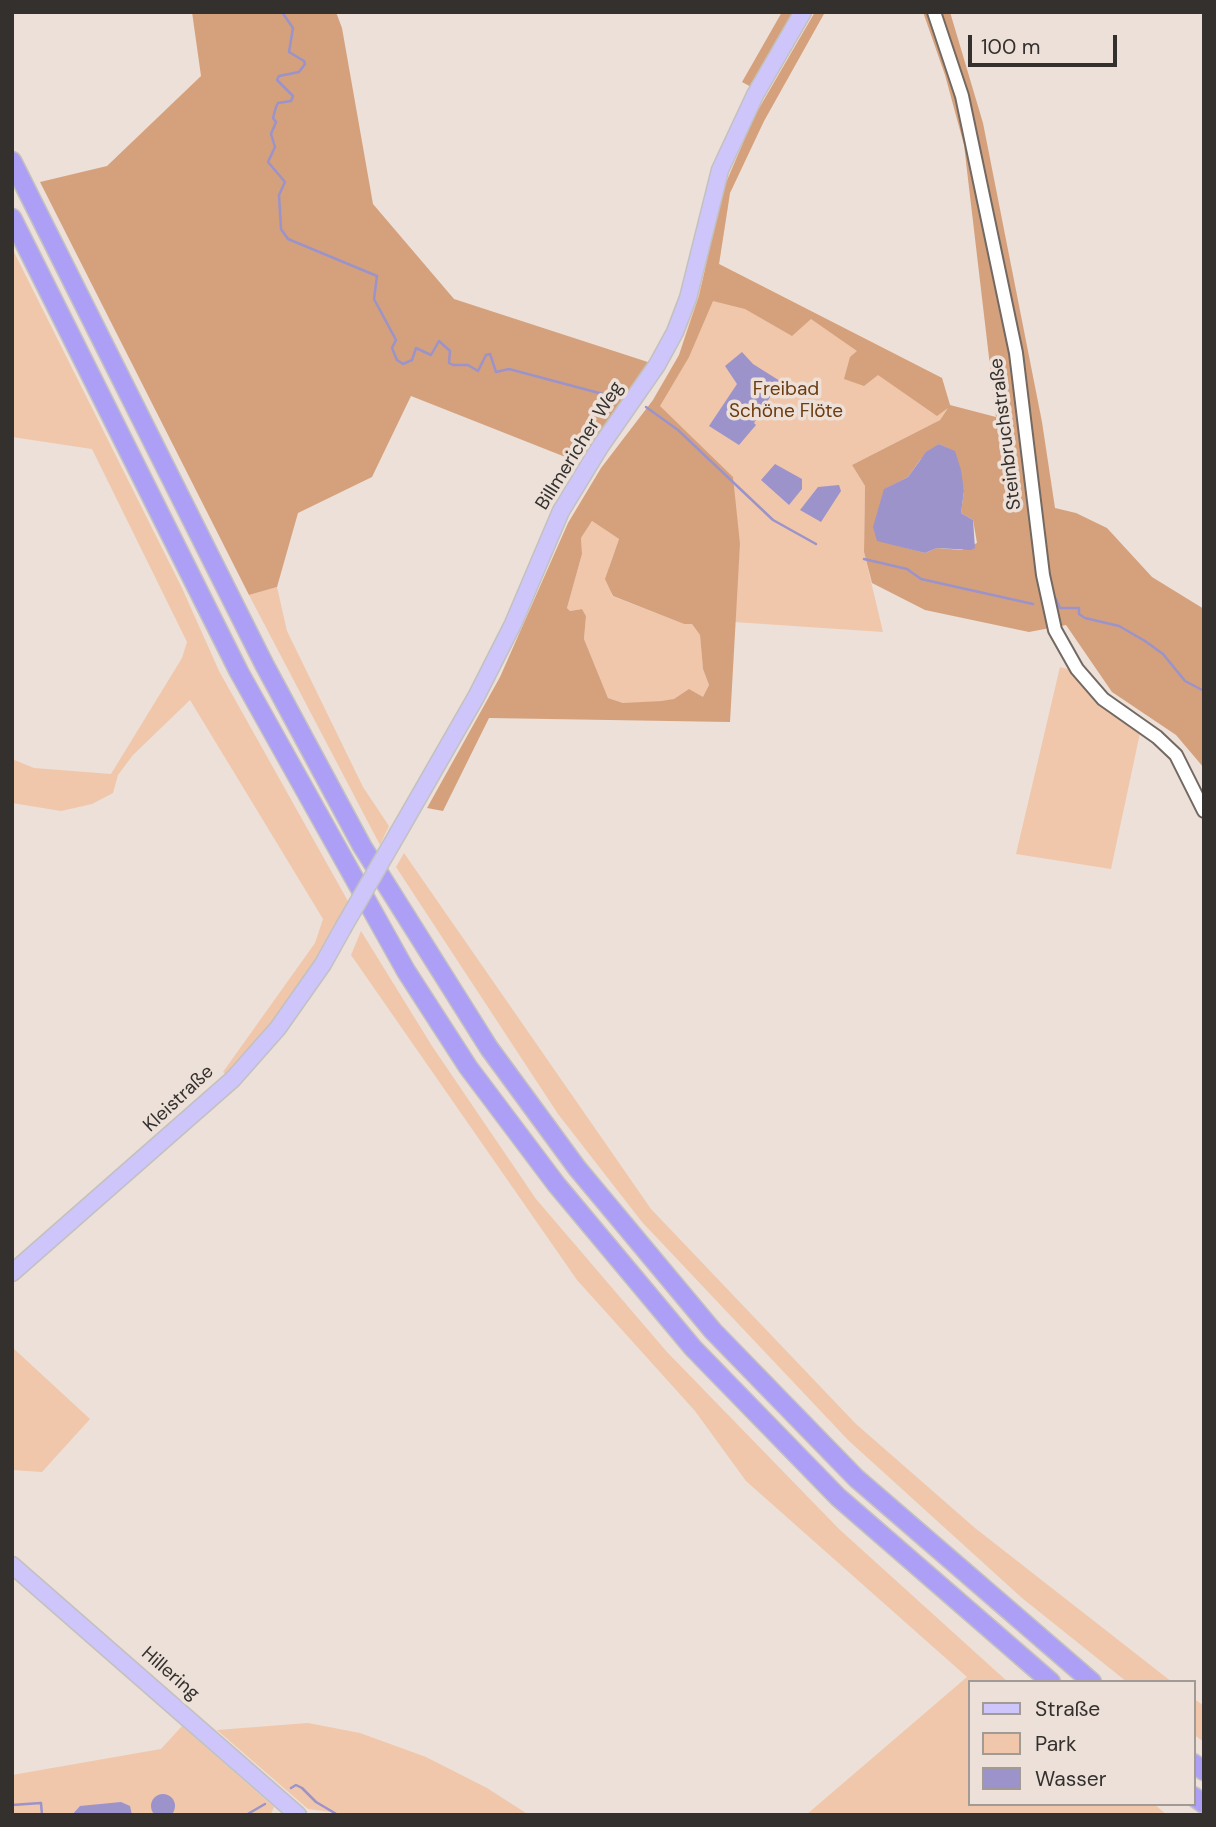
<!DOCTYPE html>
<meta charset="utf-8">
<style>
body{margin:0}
#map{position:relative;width:1216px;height:1827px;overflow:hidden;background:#ece0d8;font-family:"DM Sans",sans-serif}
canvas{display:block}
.frame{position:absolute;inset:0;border:14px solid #34302d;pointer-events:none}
.legend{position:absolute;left:968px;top:1680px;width:228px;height:126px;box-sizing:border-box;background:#ece0d8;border:2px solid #a29a94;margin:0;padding:9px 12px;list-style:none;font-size:21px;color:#34302d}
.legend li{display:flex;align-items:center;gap:14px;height:35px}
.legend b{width:35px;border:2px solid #a29a94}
.scale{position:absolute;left:968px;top:35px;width:149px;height:32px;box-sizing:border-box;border:4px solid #34302d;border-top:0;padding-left:9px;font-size:21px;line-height:24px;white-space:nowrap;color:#34302d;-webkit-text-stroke:5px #ece0d8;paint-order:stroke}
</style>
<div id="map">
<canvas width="1216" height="1827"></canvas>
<div class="frame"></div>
<ul class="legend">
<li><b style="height:9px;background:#cec5fa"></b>Straße</li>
<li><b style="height:19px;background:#f0c7ab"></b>Park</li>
<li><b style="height:19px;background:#9b93ca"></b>Wasser</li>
</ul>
<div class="scale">100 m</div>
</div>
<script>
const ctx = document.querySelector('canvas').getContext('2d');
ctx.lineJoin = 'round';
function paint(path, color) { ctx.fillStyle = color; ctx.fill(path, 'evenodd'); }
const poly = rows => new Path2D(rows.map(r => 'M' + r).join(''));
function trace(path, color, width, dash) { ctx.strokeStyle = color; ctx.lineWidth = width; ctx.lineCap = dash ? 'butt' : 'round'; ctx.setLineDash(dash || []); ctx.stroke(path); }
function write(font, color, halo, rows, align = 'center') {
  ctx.font = font + ' "DM Sans",sans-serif'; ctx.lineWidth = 7; ctx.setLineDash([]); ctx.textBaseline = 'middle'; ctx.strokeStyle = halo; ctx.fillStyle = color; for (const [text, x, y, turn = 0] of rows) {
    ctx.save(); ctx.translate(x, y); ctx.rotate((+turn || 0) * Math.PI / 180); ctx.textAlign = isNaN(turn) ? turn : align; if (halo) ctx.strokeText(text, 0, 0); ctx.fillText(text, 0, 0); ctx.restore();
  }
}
paint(poly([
 [815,12,825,12,764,121,730,193,719,264,942,378,950,405,940,420,852,465,865,486,864,552,883,632,734,622,740,544,653,400,679,355,754,117],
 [12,248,182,588,219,671,349,903,319,961,275,1027,230,1077,223,1072,315,943,323,919,190,700,133,755,118,775,113,793,92,804,61,811,12,803,12,759,34,768,111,774,182,658,187,642,92,449,12,437],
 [592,521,619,539,609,567,612,596,684,624,692,624,700,635,703,669,709,685,704,697,638,703,623,703,608,698,584,639,586,616,582,609,570,611,567,608,582,554,581,538],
 [277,587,287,631,363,787,389,826,380,845,249,595],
 [1060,667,1071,670,1104,707,1140,733,1111,869,1016,854],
 [404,853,651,1209,856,1424,975,1528,1172,1682,1127,1682,1022,1598,848,1440,642,1222,558,1114,396,867],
 [361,931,432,1046,536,1199,667,1352,839,1529,1008,1682,969,1682,969,1804,1154,1804,1167,1815,806,1815,967,1677,746,1481,695,1411,577,1280,351,955],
 [12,1347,90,1419,42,1472,12,1470],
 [1193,1698,1204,1706,1204,1742,1193,1734],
 [308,1723,360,1733,426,1757,487,1788,529,1815,353,1815,308,1809,217,1730],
 [182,1726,274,1807,271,1814,12,1815,12,1775,161,1749]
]), '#f0c7ab');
paint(poly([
 [192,12,336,12,342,28,373,204,454,299,657,365,600,447,573,460,411,396,372,477,298,513,277,587,249,595,40,182,107,166,201,76],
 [782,12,798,12,753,88,742,82],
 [815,12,825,12,764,121,730,193,719,264,942,378,950,405,996,417,964,145,945,75,923,12,950,12,983,123,1042,422,1055,508,1076,513,1107,528,1152,577,1204,609,1204,768,1176,735,1112,692,1066,625,1029,632,925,610,872,583,864,552,865,486,852,465,940,420,948,408,937,416,878,375,864,386,844,379,850,357,857,351,811,319,792,336,745,309,713,301,689,357,660,406,733,477,740,544,730,722,489,718,443,811,427,808,500,677,568,523,601,468,653,400,679,355,699,296,722,192,754,117],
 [939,444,954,451,964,491,961,513,973,520,977,543,962,550,937,548,925,553,877,540,885,489,908,477,920,460],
 [592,521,619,539,605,579,613,596,684,624,692,624,700,635,703,669,709,685,703,697,689,689,674,699,661,701,623,703,608,698,584,639,586,616,582,609,570,611,567,608,582,554,581,538]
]), '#d5a17c');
paint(poly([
 [742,352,753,364,780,381,754,423,756,425,739,445,709,426,737,384,725,366],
 [939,444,955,451,961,470,964,491,961,513,973,520,975,548,971,550,937,548,925,553,877,541,873,527,884,489,908,477,926,452],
 [775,464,802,479,802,489,789,505,761,480],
 [839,485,841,491,821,522,800,510,818,487],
 '151 1806a12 12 0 1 1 24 0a12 12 0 1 1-24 0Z',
 [121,1802,130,1806,132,1815,72,1815,80,1806]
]), '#9b93ca');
trace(poly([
 [282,12,293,28,289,52,304,61,305,64,299,72,279,76,277,80,293,96,291,101,278,103,276,107,273,118,276,122,271,134,275,147,268,162,285,182,279,195,281,229,288,239,377,276,374,299,396,340,392,348,397,360,403,364,412,360,416,348,431,355,439,341,450,351,449,363,453,365,468,365,478,371,486,355,490,354,496,372,509,369,614,397,625,395],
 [646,407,678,430,773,520,816,544],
 [864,559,907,569,921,579,1033,604],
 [1056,599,1060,608,1079,608,1079,614,1085,618,1119,626,1145,641,1163,654,1185,681,1204,691],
 [291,1788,296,1785,302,1788,316,1802,338,1815],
 [12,1805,41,1803,42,1815],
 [246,1815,265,1804]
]), '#9b93ca', 2.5);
const minor = poly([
 [934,12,962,96,1016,353,1043,575,1055,630,1077,669,1103,699,1157,737,1176,755,1204,811]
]);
const major = poly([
 [398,833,476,697,513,624,561,511,600,447,657,365,675,332,688,298,720,170,755,95,803,12],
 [12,1273,233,1079,278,1028,323,964,343,928],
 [12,1565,298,1815]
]);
const highway = poly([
 [12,161,264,664,362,846,489,1048,577,1168,713,1331,856,1478,1092,1682],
 [12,218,239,672,406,971,468,1067,556,1184,693,1348,838,1497,1051,1682],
 [1193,1763,1204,1771],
 [1193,1796,1204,1804]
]);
trace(minor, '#736962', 16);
trace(major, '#c2c1c0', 19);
trace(highway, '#c2c1c0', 21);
trace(minor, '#fff', 12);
trace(major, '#cec5fa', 16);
trace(highway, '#ae9ff6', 18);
const majorBridge = poly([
 [343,928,398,833]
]);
trace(majorBridge, '#c2c1c0', 19, []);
trace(majorBridge, '#cec5fa', 16);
write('19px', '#6c3b10', '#ece0d8', [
 ["Freibad",786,390],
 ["Schöne Flöte",786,412]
]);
write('19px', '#34302d', '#ece0d8', [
 ["Steinbruchstraße",1006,434,-97],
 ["Billmericher Weg",580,446,-58],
 ["Kleistraße",179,1099,-43],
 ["Hillering",170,1674,41]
]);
</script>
